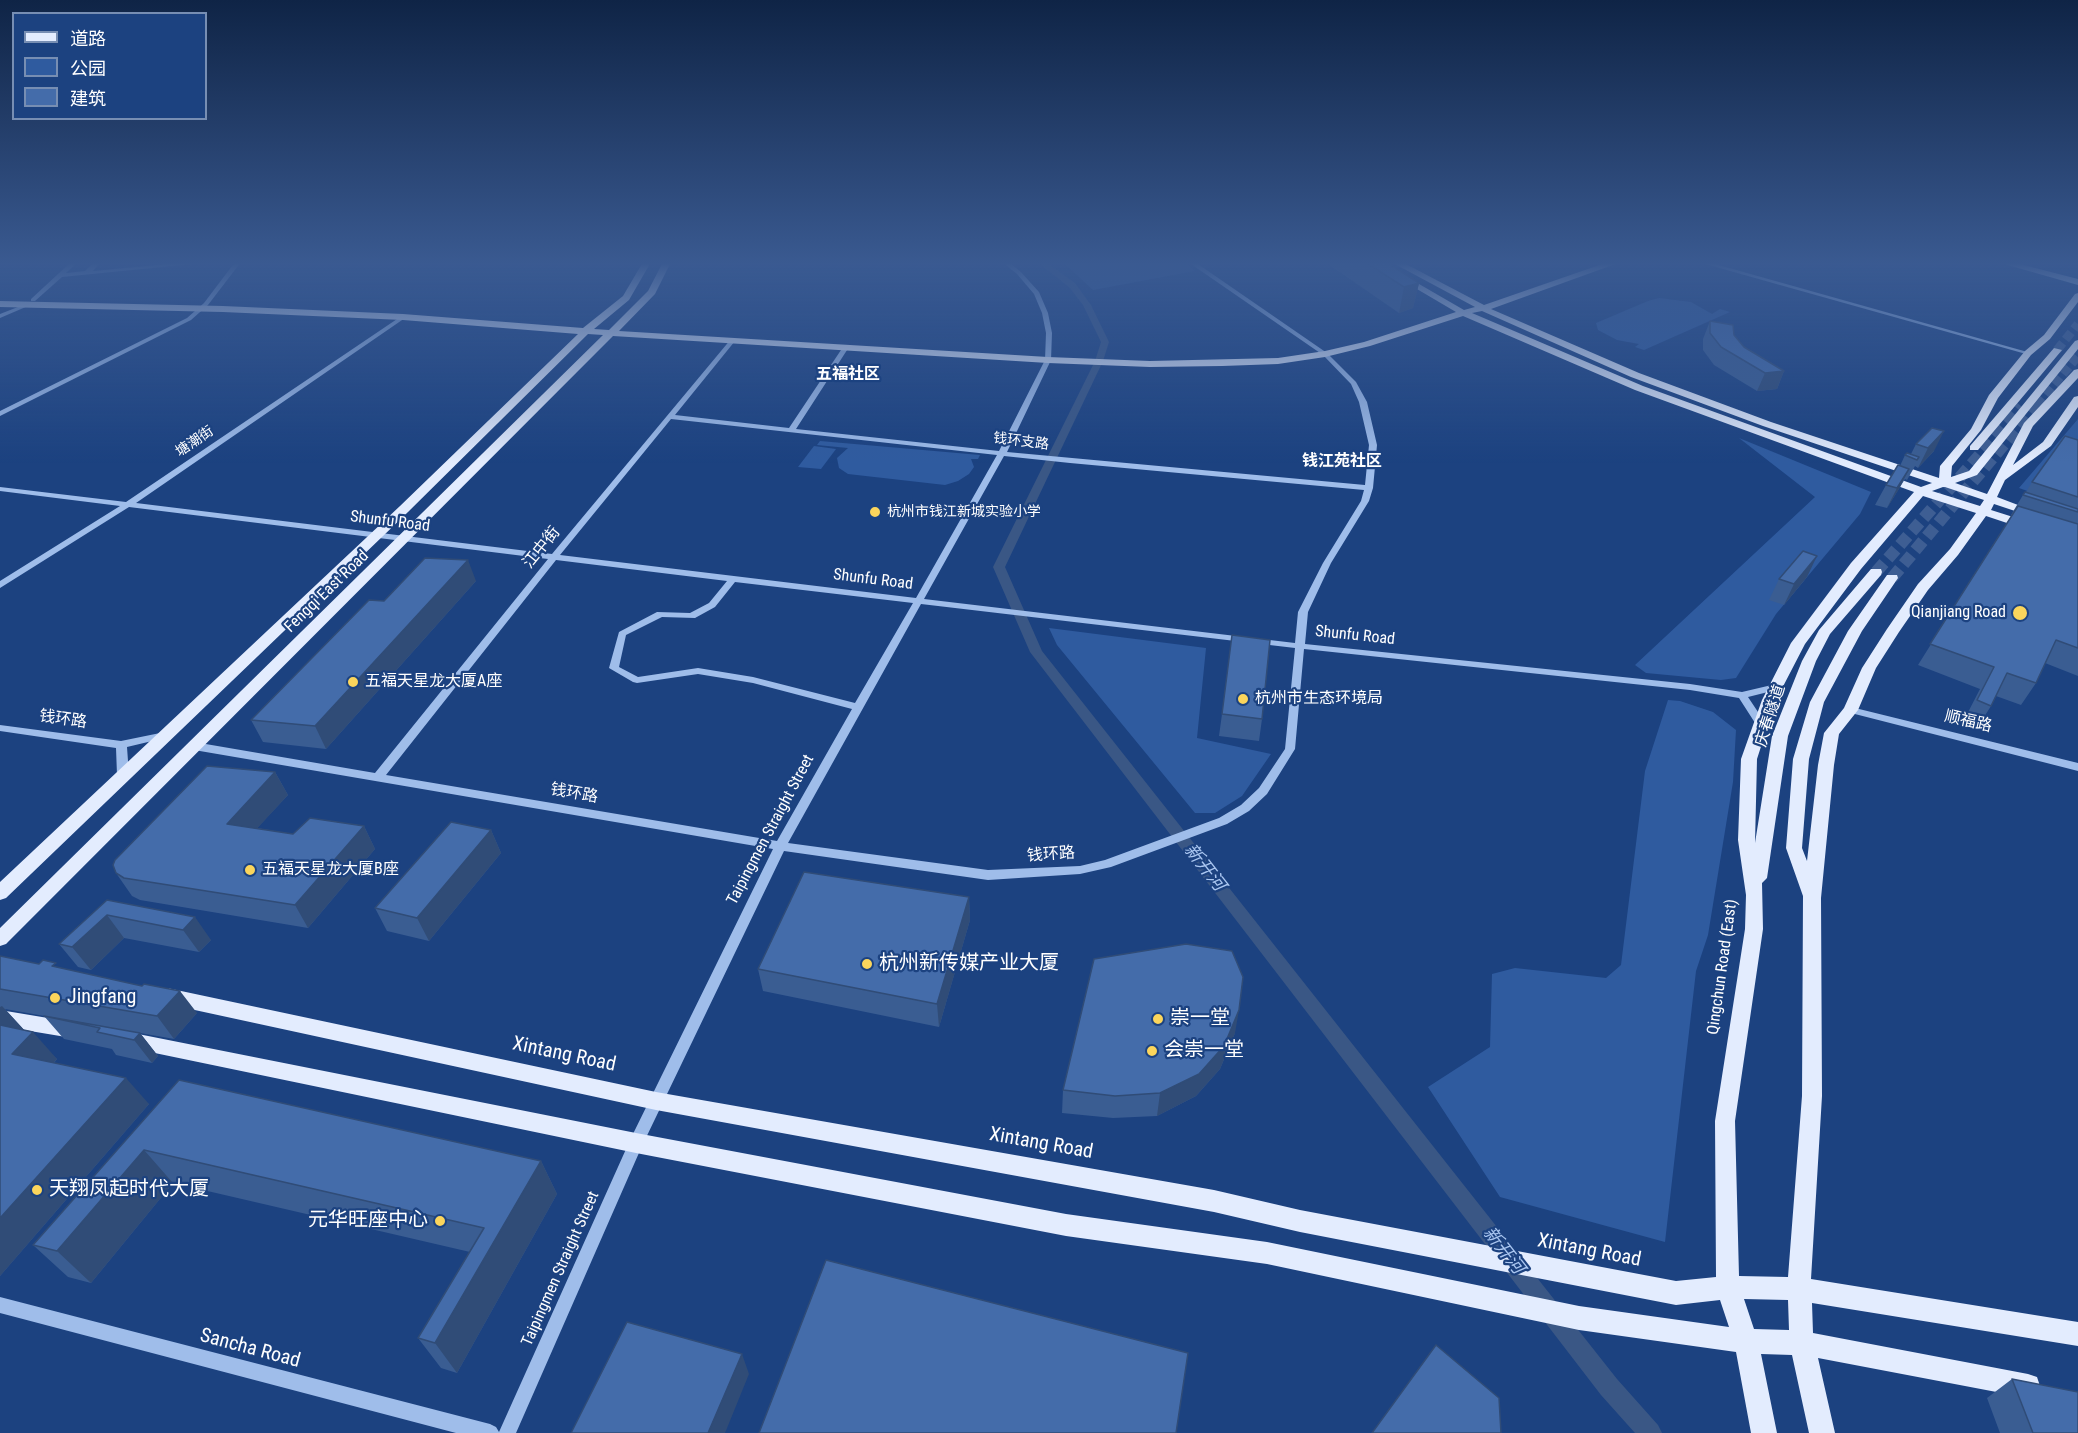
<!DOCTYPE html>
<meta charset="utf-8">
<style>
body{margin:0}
#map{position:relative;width:2078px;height:1433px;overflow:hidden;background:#1c4280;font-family:"Roboto Condensed","Noto Sans SC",sans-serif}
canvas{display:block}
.legend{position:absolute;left:12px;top:12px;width:195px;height:108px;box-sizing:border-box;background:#1c4280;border:2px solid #778eb3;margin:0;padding:8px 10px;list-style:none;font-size:18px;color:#fff}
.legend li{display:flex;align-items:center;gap:12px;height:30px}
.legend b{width:30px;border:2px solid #778eb3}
</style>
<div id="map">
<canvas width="2078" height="1433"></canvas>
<ul class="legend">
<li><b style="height:8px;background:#e3ecfe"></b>道路</li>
<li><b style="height:16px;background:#2f5b9f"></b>公园</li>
<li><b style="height:16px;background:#446caa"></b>建筑</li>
</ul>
</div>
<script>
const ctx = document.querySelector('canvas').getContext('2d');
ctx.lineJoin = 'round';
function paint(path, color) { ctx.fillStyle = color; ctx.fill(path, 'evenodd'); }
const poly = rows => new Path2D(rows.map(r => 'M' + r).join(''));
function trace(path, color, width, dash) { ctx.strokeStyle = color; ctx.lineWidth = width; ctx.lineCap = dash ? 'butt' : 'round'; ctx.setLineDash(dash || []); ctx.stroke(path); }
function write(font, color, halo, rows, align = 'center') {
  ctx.font = font + ' "Roboto Condensed","Noto Sans SC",sans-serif'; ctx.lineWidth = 4.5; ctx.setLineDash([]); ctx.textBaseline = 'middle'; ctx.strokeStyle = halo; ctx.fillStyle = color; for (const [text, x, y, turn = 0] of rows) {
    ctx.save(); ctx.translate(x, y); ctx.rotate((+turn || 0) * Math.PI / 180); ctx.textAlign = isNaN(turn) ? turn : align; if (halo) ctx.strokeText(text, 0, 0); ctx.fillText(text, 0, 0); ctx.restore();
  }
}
paint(poly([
 [1063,262,1184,262,1195,271,1093,290],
 [1659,298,1691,302,1712,314,1720,309,1730,312,1644,350,1635,347,1639,344,1617,340,1598,330,1596,323,1648,301],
 [2078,419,2078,509,2019,488],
 [1739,438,1871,492,1860,514,1776,614,1736,678,1721,680,1646,673,1635,665,1815,497],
 [820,441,980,455,978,459,971,459,974,467,969,474,958,481,945,485,848,474,839,468,837,458,848,448,817,445],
 [814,446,836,449,821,469,798,467],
 [1049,628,1206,648,1197,738,1271,754,1242,796,1215,813,1195,813,1057,645],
 [1668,700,1680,701,1713,712,1736,730,1733,782,1708,935,1696,971,1665,1242,1500,1197,1428,1087,1490,1047,1492,974,1515,968,1606,978,1621,965,1645,771]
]), '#2f5b9f');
paint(poly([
 [1037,262,1046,262,1075,283,1091,305,1109,342,1103,361,1005,567,1042,651,1617,1379,1658,1425,1662,1433,1635,1433,1601,1395,1030,652,993,567,1095,361,1101,342,1083,305,1069,287,1037,262]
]), '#3a5785');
trace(poly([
 [2057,350,2078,324],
 [2037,405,2078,356]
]), '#3e5e93', 9, [9, 4.5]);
trace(poly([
 [1876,572,2022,407],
 [1892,578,2038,404]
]), '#3e5e93', 12, [12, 6]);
paint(poly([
 [71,262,78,262,66,273,85,271,94,262,101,262,93,271,188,262,213,262,62,277,35,301,31,301,31,299,71,262],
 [235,262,241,262,208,305,191,320,0,416,0,411,187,318,204,303,235,262],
 [1002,262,1009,262,1021,272,1039,292,1048,313,1052,333,1051,360,1007,452,1365,485,1369,445,1359,402,1351,384,1323,355,1188,262,1195,262,1327,353,1356,382,1367,402,1377,445,1373,488,1369,501,1331,563,1308,612,1305,644,1690,684,1742,692,1776,684,1780,685,1781,687,1780,689,1748,697,1766,724,1761,727,1757,726,1739,698,1690,690,1304,649,1295,749,1267,794,1249,811,1227,824,1111,867,1080,874,988,880,784,851,642,1146,516,1433,456,1433,0,1313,0,1297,490,1424,496,1427,499,1432,631,1138,773,849,194,750,189,746,194,742,375,773,548,559,129,507,0,588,0,581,120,506,0,491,0,487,126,502,403,315,406,317,405,318,136,503,552,554,731,339,733,338,735,339,735,341,675,415,789,428,843,347,846,345,849,347,796,429,999,451,1045,360,1046,333,1042,313,1034,294,1017,274,1002,262],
 [671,419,997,455,916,598,560,555,671,419],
 [1004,456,1070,463,1364,490,1361,501,1323,563,1298,612,1295,643,924,599,1004,456],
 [556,560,727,581,709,603,690,613,657,612,619,632,609,668,633,682,637,683,698,674,753,683,852,709,777,841,386,775,556,560],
 [735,582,913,603,855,703,753,677,698,668,638,677,619,667,626,635,662,617,695,618,715,607,735,582],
 [921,604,1295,648,1285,749,1259,788,1241,805,1219,818,1105,860,1080,866,988,870,788,843,921,604],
 [1698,262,1708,262,2031,353,2026,354,1698,262],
 [23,305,28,306,0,318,0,314,23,305],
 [1851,707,2078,763,2078,771,1847,712,1846,710,1847,708,1851,707],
 [0,725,121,741,165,732,170,735,169,737,127,747,129,775,123,779,117,775,116,748,0,731,0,725]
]), '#9fbdea');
paint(poly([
 [643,262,651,262,629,300,594,329,609,330,648,291,663,262,671,262,655,294,619,331,1048,357,1150,361,1278,358,1325,351,1364,342,1456,312,1371,262,1381,262,1464,310,1475,307,1391,262,1402,262,1484,305,1608,262,1621,262,1491,309,1639,373,1771,422,1939,478,1940,466,1971,429,1989,395,2025,351,2044,335,2075,294,2078,293,2078,302,2050,339,2031,355,1998,398,1981,430,1952,466,1951,477,1969,471,2075,341,2078,340,2078,349,1977,475,1955,483,1987,494,2024,423,2074,370,2078,369,2078,378,2033,426,2013,465,2043,442,2074,397,2078,396,2078,407,2051,446,2005,480,1997,497,2039,513,2033,517,1994,504,1991,510,2032,523,2034,526,2028,530,1986,516,1958,555,1928,590,1899,632,1876,668,1858,710,1839,734,1834,765,1821,898,1822,1096,1811,1279,2078,1322,2078,1346,1812,1303,1813,1333,2028,1374,2037,1377,2040,1386,2037,1395,2028,1398,1818,1358,1835,1433,1809,1433,1792,1355,1761,1354,1777,1433,1751,1433,1736,1352,1579,1330,1267,1264,1066,1236,636,1153,121,1046,118,1040,121,1034,128,1032,636,1133,1066,1214,1267,1242,1579,1306,1729,1327,1720,1300,1676,1305,1300,1232,1214,1212,656,1110,167,1004,160,1002,157,996,160,990,167,988,656,1092,1214,1190,1300,1210,1676,1281,1716,1277,1715,1121,1745,929,1746,895,1738,840,1741,759,1762,700,1791,643,1851,563,1914,492,1635,390,1463,316,1370,346,1325,357,1278,364,1222,366,1150,367,1048,363,613,336,6,944,0,946,0,928,603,335,588,334,408,512,6,898,0,900,0,882,400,506,578,334,403,320,223,312,0,307,0,301,223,306,403,314,583,328,623,296,643,262],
 [1482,311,1631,377,1763,426,1932,483,1921,487,1643,386,1472,313,1482,311],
 [1943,487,1945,487,1984,500,1980,506,1932,491,1943,487],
 [1923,496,1976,513,1950,549,1918,584,1887,629,1862,668,1844,708,1824,733,1818,765,1807,861,1802,848,1809,759,1824,702,1862,631,1898,578,1897,575,1887,575,1848,631,1810,702,1793,759,1786,848,1803,896,1802,1096,1788,1277,1739,1276,1735,1121,1763,929,1762,883,1767,878,1788,736,1816,661,1830,634,1881,575,1882,572,1881,569,1871,569,1819,630,1802,661,1772,736,1755,843,1757,759,1776,700,1805,644,1861,569,1923,496],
 [1744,1299,1788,1300,1789,1330,1754,1329,1744,1299],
 [1997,262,2012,262,2078,279,2078,285,1997,262],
 [2054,348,2062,350,1978,450,1970,450,1970,446,2054,348],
 [0,1010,72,1022,79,1024,82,1030,79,1036,72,1038,0,1026,0,1010]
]), '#e3ecfe');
paint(poly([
 [1325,262,1386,262,1419,283,1413,308,1399,313],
 [1710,321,1734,335,1744,347,1784,371,1777,389,1757,391,1714,365,1703,350,1703,339],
 [1932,428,1934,451,1918,468,1915,466,1907,480,1905,479,1887,508,1875,505,1886,485,1900,466,1905,455,1911,454,1916,444],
 [2078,440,2078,676,2045,663,2036,683,2021,705,1996,696,1991,706,1977,728,1963,722,1980,689,1918,665,2012,515,2011,515,2023,495,2026,492,2032,482],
 [1807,577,1784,605,1769,600,1779,579],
 [476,581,326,749,263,742,251,720,384,601],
 [1222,714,1262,719,1259,741,1219,736],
 [275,772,288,795,257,828,293,834,364,826,375,849,308,928,140,900,132,896,116,873],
 [491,830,501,853,429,941,387,931,375,908],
 [969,897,970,920,939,1027,763,991,758,969],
 [107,900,211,940,199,952,124,938,91,970,78,967,59,944],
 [0,956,60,968,197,1013,174,1039,5,1009,24,1030,57,1059,54,1063,149,1104,0,1276],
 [44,1016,140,1033,158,1056,152,1063,116,1055,112,1049,64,1039],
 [1235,1033,1220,1069,1196,1096,1157,1116,1113,1118,1062,1113,1063,1090],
 [179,1080,541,1161,557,1194,457,1373,441,1368,418,1338,470,1252,173,1183,91,1283,68,1277,33,1245],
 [2012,1379,2078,1433,2000,1433,1987,1398]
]), '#3a5d92');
paint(poly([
 [1419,283,1413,308,1399,313,1404,287],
 [1784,371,1777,389,1757,391,1765,373],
 [1944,431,1934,451,1918,468,1928,448],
 [1909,469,1899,489,1887,508,1897,488],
 [1817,556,1807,577,1784,605,1794,584],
 [468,560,476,581,326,749,315,726],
 [275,772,288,795,241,846,227,824],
 [364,826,375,849,308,928,295,905],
 [491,830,501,853,429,941,417,918],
 [969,897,970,920,939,1027,937,1004],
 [107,915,124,938,91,970,72,947],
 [195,917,211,940,199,952,183,930],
 [180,991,197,1013,174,1039,157,1016],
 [2,1006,27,1033,0,1038,0,1007],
 [1239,1010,1235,1033,1220,1069,1196,1096,1157,1116,1160,1093],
 [33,1032,57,1059,37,1081,12,1054],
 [140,1033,158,1056,152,1063,134,1040],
 [126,1078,149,1104,0,1276,0,1218],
 [144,1150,173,1183,91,1283,57,1251],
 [541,1161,557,1194,457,1373,435,1343],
 [742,1354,749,1374,725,1433,708,1433]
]), '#304c77');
const building = poly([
 [1365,262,1386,262,1419,283,1404,287,1365,262],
 [1710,321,1733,325,1734,335,1744,347,1784,371,1765,373,1721,347,1710,333,1710,321],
 [1932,428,1944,431,1928,448,1916,444,1932,428],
 [2065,436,2078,440,2078,497,2032,482,2065,436],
 [1907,453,1919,457,1917,460,1905,455,1907,453],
 [1898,465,1909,469,1897,488,1886,485,1898,465],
 [2025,492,2078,509,2078,512,2023,495,2025,492],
 [2018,506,2078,524,2078,648,2056,640,2036,683,2007,673,1991,706,1977,700,1994,667,1930,644,2018,506],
 [1803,551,1817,556,1794,584,1779,579,1803,551],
 [425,558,468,560,315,726,251,720,369,600,384,601,425,558],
 [1232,635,1270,640,1262,719,1222,714,1232,635],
 [207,766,275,772,227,824,293,834,310,818,364,826,295,905,124,878,116,873,113,865,115,860,207,766],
 [451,822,491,830,417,918,375,908,451,822],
 [804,872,969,897,937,1004,758,969,804,872],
 [107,900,195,917,183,930,107,915,72,947,59,944,107,900],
 [1186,944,1232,951,1243,977,1239,1010,1224,1046,1199,1074,1160,1093,1115,1096,1063,1090,1094,959,1186,944],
 [0,956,39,964,43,960,56,963,52,966,142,986,144,984,180,991,157,1016,0,989,0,956],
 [44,1016,140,1033,134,1040,97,1032,100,1028,44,1016],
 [0,1025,33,1032,12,1054,126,1078,0,1218,0,1025],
 [179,1080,541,1161,435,1343,418,1338,484,1228,144,1150,57,1251,33,1245,179,1080],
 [826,1260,1188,1353,1176,1433,759,1433,826,1260],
 [627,1322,742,1354,708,1433,571,1433,627,1322],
 [1436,1345,1499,1398,1501,1433,1372,1433,1436,1345],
 [2012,1379,2078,1392,2078,1433,2033,1433,2012,1379]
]);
paint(building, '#446caa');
trace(building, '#304c77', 1.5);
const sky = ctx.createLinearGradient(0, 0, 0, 463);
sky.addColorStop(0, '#0f2446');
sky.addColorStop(0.57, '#3a5a91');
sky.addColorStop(1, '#3a5a9100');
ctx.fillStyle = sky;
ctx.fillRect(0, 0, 2078, 463);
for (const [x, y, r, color] of [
 [875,512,6,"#fbd55c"],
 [2020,613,8,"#fbd55c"],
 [353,682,6,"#fbd55c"],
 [1243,699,6,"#fbd55c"],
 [250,870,6,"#fbd55c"],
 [867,964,6,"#fbd55c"],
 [55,998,6,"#fbd55c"],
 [1158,1019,6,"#fbd55c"],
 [1152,1051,6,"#fbd55c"],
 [37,1190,6,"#fbd55c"],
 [440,1221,6,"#fbd55c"]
]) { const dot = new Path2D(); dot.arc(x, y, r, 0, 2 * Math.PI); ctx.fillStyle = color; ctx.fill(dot); trace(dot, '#1c4280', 2); }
write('14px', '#fff', '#1c4280', [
 ["塘潮街",195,442,-34],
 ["钱环支路",1021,442,7]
]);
write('14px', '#fff', '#1c4280', [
 ["杭州市钱江新城实验小学",887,512]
], 'left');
write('bold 16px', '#fff', '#1c4280', [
 ["五福社区",848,375],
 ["钱江苑社区",1342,462]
]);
write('16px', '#fff', '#1c4280', [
 ["Shunfu Road",390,522,7],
 ["江中街",542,548,-51],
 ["Shunfu Road",873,580,7],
 ["Fengqi East Road",327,592,-44],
 ["Shunfu Road",1355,636,6],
 ["庆春隧道",1771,716,-72],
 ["钱环路",63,720,8],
 ["顺福路",1968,722,13],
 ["钱环路",574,794,10],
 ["Taipingmen Straight Street",771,830,-62],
 ["钱环路",1051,855,-4],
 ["Qingchun Road (East)",1723,967,-82],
 ["Taipingmen Straight Street",561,1269,-66]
]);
write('16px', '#fff', '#1c4280', [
 ["Qianjiang Road",2006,613,"right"],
 ["五福天星龙大厦A座",365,682],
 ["杭州市生态环境局",1255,699],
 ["五福天星龙大厦B座",262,870]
], 'left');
write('italic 18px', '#abc7f1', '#1c4280', [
 ["新开河",1204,868,52],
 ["新开河",1503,1251,52]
]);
write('20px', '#fff', '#1c4280', [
 ["杭州新传媒产业大厦",879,964],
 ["Jingfang",67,998],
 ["崇一堂",1170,1019],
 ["会崇一堂",1164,1051],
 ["天翔凤起时代大厦",49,1190],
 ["元华旺座中心",428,1221,"right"]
], 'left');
write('20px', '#fff', '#1c4280', [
 ["Xintang Road",564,1055,12],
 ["Xintang Road",1041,1144,10],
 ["Xintang Road",1589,1251,11],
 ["Sancha Road",250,1349,15]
]);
</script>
